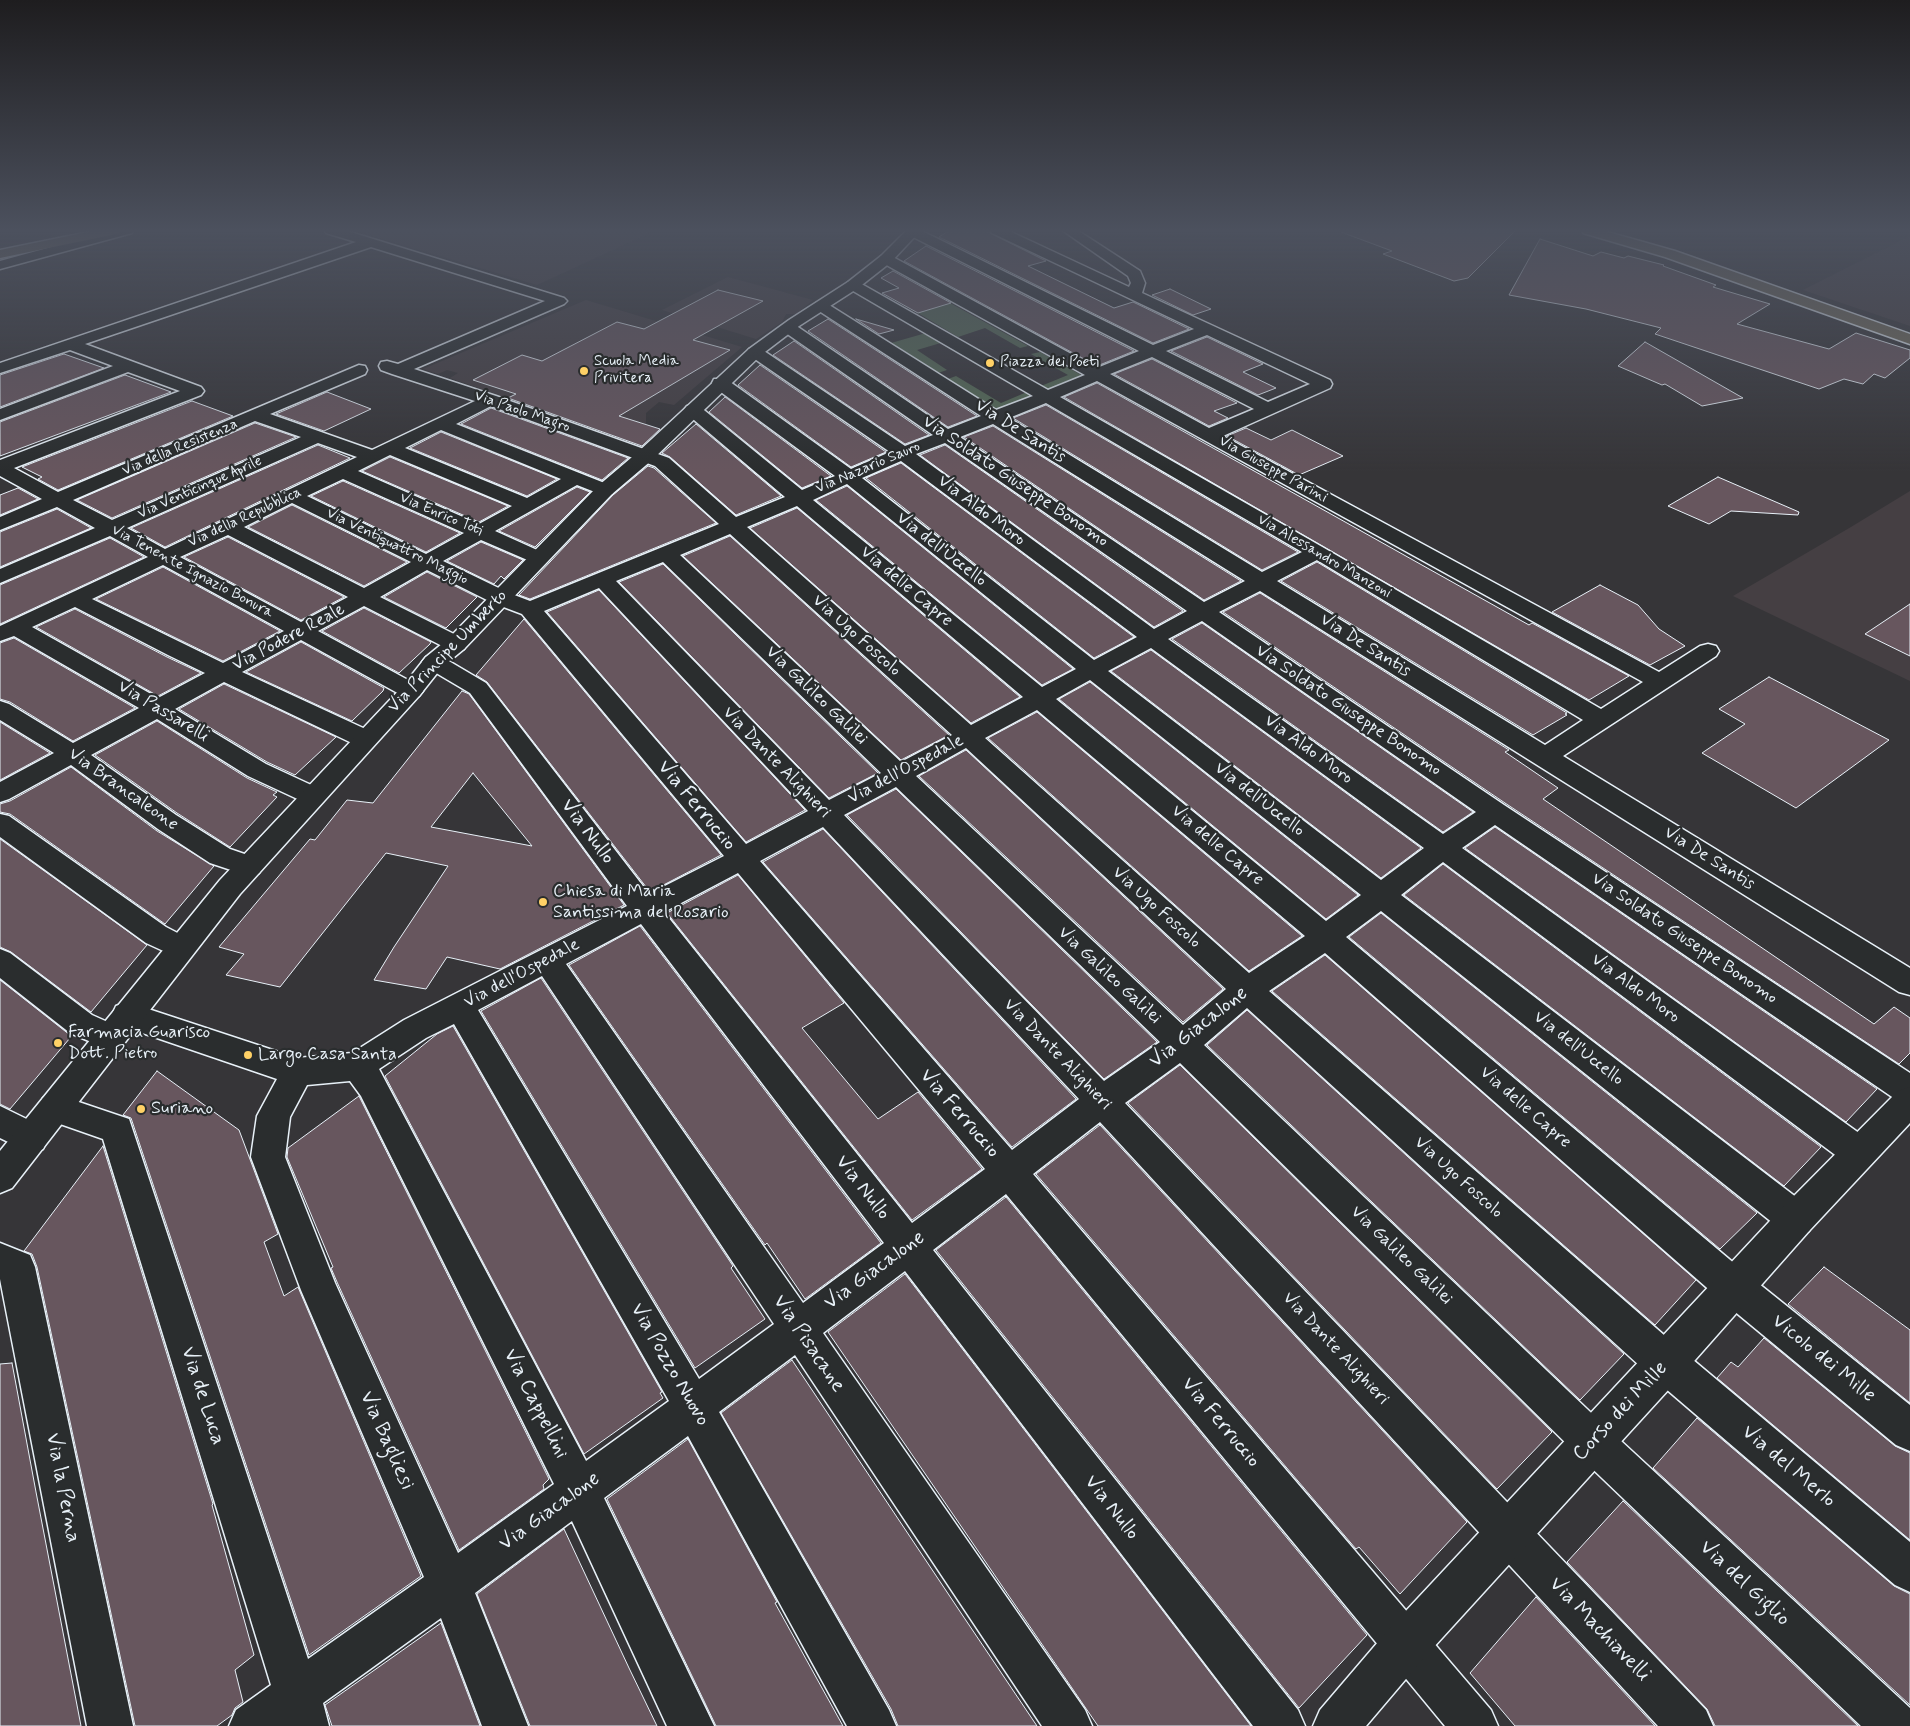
<!DOCTYPE html>
<style>
body{margin:0}
canvas{display:block;background:#363538}
</style>
<canvas width="1910" height="1726"></canvas>
<script>
const ctx = document.querySelector('canvas').getContext('2d');
ctx.lineJoin = 'round';
function paint(path, color) { ctx.fillStyle = color; ctx.fill(path, 'evenodd'); }
const poly = rows => new Path2D(rows.map(r => 'M' + r).join(''));
function trace(path, color, width, dash) { ctx.strokeStyle = color; ctx.lineWidth = width; ctx.lineCap = dash ? 'butt' : 'round'; ctx.setLineDash(dash || []); ctx.stroke(path); }
function write(font, color, halo, rows, align = 'center') {
  ctx.font = font + ' Mynerve,sans-serif'; ctx.lineWidth = 4.5; ctx.setLineDash([]); ctx.textBaseline = 'middle'; ctx.strokeStyle = halo; ctx.fillStyle = color; for (const [text, x, y, turn = 0] of rows) {
    ctx.save(); ctx.translate(x, y); ctx.rotate((+turn || 0) * Math.PI / 180); ctx.textAlign = isNaN(turn) ? turn : align; if (halo) ctx.strokeText(text, 0, 0); ctx.fillText(text, 0, 0); ctx.restore();
  }
}
paint(poly([
 [353,230,656,230,537,285],
 [1910,236,1910,326,1803,290],
 [728,277,813,300,796,314,786,314,782,322,756,339,662,310],
 [586,300,742,347,674,405,659,402,646,413,646,426,632,441,450,378,458,373,447,370,438,374,423,369],
 [1910,491,1910,681,1733,596,1851,527]
]), '#453f43');
paint(poly([
 [950,303,1028,346,1020,348,985,328,958,337,913,310,929,305],
 [926,333,944,342,917,350,947,370,938,373,891,343],
 [1040,352,1083,376,1050,390,1041,386,1068,375,1031,354],
 [956,376,1001,403,1027,392,1035,396,999,411,948,379]
]), '#556a55');
const building = poly([
 [950,230,984,230,1046,261,1028,266,1114,308,1133,302,1189,329,1153,343,939,237,950,230],
 [1341,230,1516,230,1468,278,1454,281,1383,254,1392,251,1341,232,1341,230],
 [1540,239,1593,256,1601,252,1624,258,1628,256,1664,265,1663,266,1716,285,1713,287,1770,304,1737,324,1829,349,1856,333,1910,350,1910,358,1885,378,1874,374,1863,384,1844,379,1819,389,1655,334,1661,328,1586,309,1509,295,1540,239],
 [926,246,1134,351,1097,366,904,261,926,246],
 [893,271,951,303,918,313,882,293,899,288,881,278,893,271],
 [1170,289,1211,309,1193,315,1152,295,1170,289],
 [718,290,763,301,693,340,730,350,619,416,660,429,642,446,508,398,516,394,473,380,522,355,542,361,617,322,644,329,718,290],
 [828,319,977,416,948,427,808,331,828,319],
 [856,319,894,330,879,334,856,319],
 [1207,337,1263,364,1243,372,1276,388,1258,395,1171,351,1207,337],
 [794,341,929,435,905,444,773,355,794,341],
 [1645,342,1743,398,1702,406,1665,384,1662,385,1618,366,1645,342],
 [64,354,104,368,0,407,0,375,64,354],
 [1152,359,1237,403,1214,411,1228,418,1209,426,1114,374,1152,359],
 [760,365,886,452,851,467,738,385,760,365],
 [125,375,171,392,0,456,0,422,125,375],
 [1097,383,1529,625,1532,623,1629,676,1589,700,1064,397,1097,383],
 [327,392,371,409,324,431,276,414,327,392],
 [725,397,831,476,802,488,709,412,725,397],
 [192,401,233,416,58,490,38,479,42,477,22,467,192,401],
 [1046,405,1298,552,1262,570,1013,418,1046,405],
 [491,408,628,458,602,480,461,424,491,408],
 [255,423,296,437,112,518,77,500,255,423],
 [696,424,781,496,736,515,670,457,662,453,696,424],
 [993,426,1241,581,1204,600,964,437,993,426],
 [1246,428,1271,440,1292,430,1343,456,1299,475,1227,436,1246,428],
 [441,432,557,479,527,496,410,448,441,432],
 [318,445,350,458,165,547,131,528,318,445],
 [945,445,1183,611,1154,627,920,455,945,445],
 [390,457,508,506,479,522,362,471,390,457],
 [901,463,1134,637,1094,658,866,478,901,463],
 [648,466,654,468,716,523,530,599,519,595,613,495,648,466],
 [1718,477,1799,512,1798,515,1731,511,1709,524,1668,506,1718,477],
 [343,481,460,533,426,552,311,496,343,481],
 [847,486,1073,669,1042,685,816,500,847,486],
 [577,487,590,492,535,547,499,531,577,487],
 [18,488,38,499,0,515,0,495,18,488],
 [292,505,407,562,364,586,248,527,292,505],
 [797,508,1020,697,971,723,750,528,797,508],
 [57,509,91,528,0,567,0,532,57,509],
 [730,536,949,735,901,760,683,556,730,536],
 [228,537,344,597,301,620,184,557,228,537],
 [110,538,144,557,0,624,0,585,110,538],
 [481,542,523,560,504,579,501,576,494,584,447,561,481,542],
 [1317,562,1567,713,1565,714,1567,715,1533,735,1281,581,1317,562],
 [663,564,878,773,829,798,619,582,663,564],
 [163,567,280,631,223,661,96,599,163,567],
 [427,572,477,597,446,628,384,597,427,572],
 [1600,585,1638,605,1659,629,1685,646,1650,665,1552,612,1600,585],
 [599,590,805,810,746,842,547,612,599,590],
 [1260,593,1509,750,1505,752,1558,788,1543,799,1874,1024,1894,1007,1910,1018,1910,1053,1899,1064,1505,803,1223,612,1260,593],
 [1910,604,1910,656,1865,634,1910,604],
 [364,608,431,642,430,644,399,673,322,631,364,608],
 [75,609,167,657,201,673,158,696,36,627,75,609],
 [524,619,721,855,650,892,487,682,476,675,524,619],
 [1202,623,1473,812,1443,832,1172,639,1202,623],
 [14,638,135,708,73,741,10,702,0,699,0,643,14,638],
 [301,642,384,688,383,691,352,721,246,672,301,642],
 [1151,650,1421,848,1381,878,1111,671,1151,650],
 [1769,677,1889,740,1796,808,1702,753,1745,724,1719,709,1769,677],
 [1090,682,1358,895,1326,919,1059,699,1090,682],
 [224,684,336,737,295,775,267,762,179,709,224,684],
 [462,691,469,694,624,905,500,969,447,957,426,989,374,980,394,947,448,866,386,853,280,987,226,975,244,954,219,947,310,839,315,840,347,800,373,803,462,691],
 [473,773,532,846,431,827,473,773],
 [1037,712,1302,936,1249,971,988,738,1037,712],
 [157,721,247,778,277,792,273,795,277,797,230,847,177,813,95,755,157,721],
 [0,722,50,753,0,780,0,722],
 [966,750,1223,989,1183,1022,919,776,966,750],
 [71,767,157,831,214,866,165,924,10,814,0,812,0,804,10,801,71,767],
 [896,789,1157,1042,1104,1079,847,815,896,789],
 [1495,827,1877,1089,1846,1122,1465,848,1495,827],
 [823,829,1076,1099,1012,1147,763,862,823,829],
 [0,839,147,945,91,1012,11,952,0,947,0,839],
 [1443,864,1821,1147,1784,1186,1404,895,1443,864],
 [738,875,844,1003,802,1028,837,1070,878,1119,918,1092,982,1169,912,1220,667,913,738,875],
 [1381,913,1757,1213,1720,1249,1349,937,1381,913],
 [640,926,881,1243,805,1299,767,1243,765,1245,569,965,640,926],
 [1325,955,1696,1280,1655,1325,1272,991,1325,955],
 [541,978,733,1266,731,1268,765,1319,695,1368,481,1011,541,978],
 [0,980,70,1035,68,1037,70,1038,10,1109,0,1104,0,980],
 [1247,1010,1624,1354,1580,1400,1207,1045,1247,1010],
 [453,1026,662,1392,660,1393,663,1398,584,1454,385,1076,437,1034,453,1026],
 [1180,1065,1552,1432,1497,1489,1128,1103,1180,1065],
 [157,1071,239,1130,278,1234,264,1242,284,1296,298,1287,421,1576,309,1655,131,1118,123,1115,157,1071],
 [359,1096,549,1479,543,1485,544,1489,459,1550,337,1282,331,1268,333,1267,287,1157,288,1148,359,1096],
 [1100,1125,1467,1522,1400,1594,1359,1547,1356,1549,1036,1174,1100,1125],
 [103,1146,213,1504,212,1505,254,1655,235,1670,243,1702,235,1708,232,1715,217,1726,135,1726,37,1267,32,1254,24,1251,103,1146],
 [1006,1197,1367,1635,1299,1708,936,1250,1006,1197],
 [1824,1267,1910,1330,1910,1403,1788,1304,1824,1267],
 [905,1274,1251,1726,1098,1726,828,1332,905,1274],
 [1764,1338,1895,1446,1910,1453,1910,1540,1717,1378,1731,1362,1738,1367,1764,1338],
 [792,1360,963,1616,1037,1726,898,1726,891,1709,721,1413,792,1360],
 [12,1363,36,1492,81,1726,0,1726,0,1364,12,1363],
 [1697,1418,1894,1586,1910,1594,1910,1705,1653,1468,1697,1418],
 [688,1439,777,1602,775,1603,843,1726,716,1726,607,1499,688,1439],
 [1623,1501,1858,1726,1715,1726,1707,1709,1567,1562,1623,1501],
 [564,1529,629,1668,657,1726,530,1726,477,1594,564,1529],
 [1536,1597,1655,1726,1515,1726,1470,1673,1536,1597],
 [441,1623,480,1726,332,1726,325,1705,441,1623]
]);
paint(building, '#67565e');
trace(building, '#e8f1f8', 1);
const street = poly([
 [324,230,344,230,564,298,567,301,564,304,414,369,496,396,669,458,736,517,785,497,687,414,684,410,687,406,693,405,699,406,802,490,835,476,714,387,712,383,714,379,726,379,851,469,890,452,749,355,747,352,749,349,761,349,905,446,933,435,783,331,781,328,783,325,795,325,948,429,981,416,816,309,813,306,816,303,826,303,996,410,1033,396,848,288,846,285,848,282,858,282,1048,390,1085,375,881,262,879,259,881,256,891,256,1097,368,1139,351,907,234,906,230,920,230,1153,345,1194,329,992,233,990,230,1007,230,1129,287,1131,283,1128,276,1062,230,1077,230,1140,271,1145,283,1142,293,1330,380,1332,384,1330,388,1223,436,1659,672,1700,646,1708,644,1716,646,1719,651,1716,656,1563,756,1910,968,1910,995,1899,992,1260,591,1219,612,1504,805,1910,1073,1910,1105,1898,1101,1495,825,1462,848,1870,1141,1875,1152,1870,1163,1858,1167,1846,1163,1443,862,1401,895,1809,1207,1814,1219,1809,1231,1796,1236,1783,1231,1381,911,1346,937,1748,1275,1910,1405,1910,1451,1896,1445,1722,1301,1325,953,1269,991,1680,1349,1910,1542,1910,1592,1895,1585,1652,1377,1247,1008,1204,1045,1607,1428,1910,1708,1910,1726,1861,1726,1579,1456,1180,1063,1125,1103,1706,1710,1713,1726,1658,1726,1100,1122,1033,1174,1491,1710,1498,1726,1445,1726,1006,1194,933,1250,1298,1710,1305,1726,1253,1726,905,1271,823,1333,1085,1710,1092,1726,1042,1726,795,1355,719,1412,889,1710,896,1726,847,1726,688,1436,604,1498,714,1726,667,1726,572,1521,475,1593,528,1726,482,1726,441,1618,323,1703,329,1726,229,1726,236,1710,271,1685,103,1139,43,1118,39,1108,43,1098,55,1094,129,1119,308,1659,424,1577,301,1290,251,1157,257,1116,277,1079,116,1024,112,1015,116,1006,127,1002,297,1058,352,1053,404,1020,627,906,470,693,426,667,422,662,426,657,434,655,442,657,486,683,649,894,724,856,522,614,493,603,427,570,380,597,464,639,467,644,464,649,456,651,448,649,364,606,318,631,419,686,423,691,419,696,411,698,403,696,301,640,242,672,374,733,377,739,374,745,365,747,356,745,224,682,175,709,266,764,322,790,326,796,322,802,313,805,304,802,248,776,157,719,91,755,176,815,230,849,259,859,263,866,259,873,249,876,210,863,158,829,71,765,9,799,0,802,0,782,54,753,0,720,0,701,9,704,73,743,139,708,14,636,0,641,0,626,148,557,110,536,0,583,0,569,95,528,57,507,0,530,0,517,42,499,0,476,0,460,180,391,128,372,0,420,0,409,113,366,70,350,0,373,0,363,356,242,326,233,324,230],
 [371,247,545,301,398,364,387,361,381,362,379,366,381,370,392,374,475,401,372,450,270,414,365,374,367,370,365,366,359,365,58,492,14,468,201,395,204,391,201,387,85,344,371,247],
 [1207,335,1310,384,1268,402,1166,351,1207,335],
 [1152,357,1254,409,1209,428,1110,374,1152,357],
 [1097,381,1643,682,1601,709,1324,548,1060,397,1097,381],
 [1046,403,1302,552,1262,572,1009,418,1046,403],
 [491,406,655,466,719,524,530,601,509,593,443,561,481,540,532,562,539,564,546,562,549,558,546,554,495,531,577,485,605,496,612,494,615,490,612,486,456,424,491,406],
 [255,421,301,437,112,520,73,500,255,421],
 [993,424,1245,581,1204,602,960,437,993,424],
 [441,430,561,479,527,498,405,448,441,430],
 [318,443,357,457,165,549,127,528,318,443],
 [945,443,1187,611,1154,629,916,454,945,443],
 [390,455,512,506,479,524,358,471,390,455],
 [901,461,1137,637,1094,660,862,478,901,461],
 [343,479,464,533,426,554,307,496,343,479],
 [847,484,1076,669,1042,687,813,500,847,484],
 [292,503,411,562,364,588,244,527,292,503],
 [797,506,1023,697,971,725,747,527,797,506],
 [730,534,952,735,901,762,680,555,730,534],
 [228,535,348,597,301,622,180,557,228,535],
 [1317,560,1583,720,1545,745,1277,581,1317,560],
 [663,562,881,773,829,800,616,581,663,562],
 [163,565,284,631,223,663,92,599,163,565],
 [599,588,808,811,746,844,544,611,599,588],
 [75,607,168,655,205,673,158,698,32,627,75,607],
 [1202,621,1476,812,1443,834,1168,639,1202,621],
 [1151,648,1424,848,1381,880,1108,671,1151,648],
 [1090,680,1361,895,1326,921,1056,699,1090,680],
 [1037,710,1305,936,1249,973,985,738,1037,710],
 [966,748,1226,989,1183,1025,916,776,966,748],
 [896,787,1160,1042,1104,1081,844,815,896,787],
 [823,827,1079,1099,1012,1150,760,861,823,827],
 [738,873,985,1169,912,1223,664,912,738,873],
 [641,924,884,1243,803,1303,566,964,641,924],
 [542,976,774,1324,699,1379,478,1010,542,976],
 [454,1024,669,1401,586,1461,379,1069,426,1038,454,1024],
 [350,1081,361,1096,554,1484,458,1553,335,1283,285,1157,290,1117,307,1085,350,1081],
 [0,814,9,816,166,927,191,940,196,948,191,956,181,959,146,943,0,837,0,814],
 [0,949,10,953,92,1015,121,1028,126,1037,121,1046,110,1050,70,1033,0,978,0,949],
 [0,1106,43,1127,48,1138,43,1149,31,1153,0,1138,0,1106],
 [0,1243,30,1255,35,1267,133,1726,87,1726,0,1279,0,1243]
]);
const secondary = poly([
 [113,230,134,230,132,233,0,269,0,261,113,230],
 [907,230,921,230,891,262,858,288,799,326,761,355,652,460,612,494,464,649,442,667,419,696,240,894,12,1188,0,1193,0,1151,220,880,403,686,426,657,448,639,598,486,638,452,749,349,789,320,848,282,881,256,907,230],
 [1910,1087,1910,1123,1809,1231,1680,1377,1422,1660,1366,1726,1313,1726,1320,1710,1390,1628,1783,1207,1898,1091,1910,1087]
]);
const primary = poly([
 [98,230,123,230,116,234,0,258,0,250,98,230],
 [1582,230,1601,230,1675,251,1910,334,1910,344,1665,257,1583,233,1582,230]
]);
trace(street, '#e8f1f8', 3);
trace(secondary, '#e8f1f8', 3);
trace(primary, '#e8f1f8', 3);
paint(street, '#2a2d2e');
paint(secondary, '#2a2d2e');
paint(primary, '#726b5a');
const sky = ctx.createLinearGradient(0, 0, 0, 471);
sky.addColorStop(0, '#1e1d1f');
sky.addColorStop(0.49, '#4c515e');
sky.addColorStop(1, '#4c515e00');
ctx.fillStyle = sky;
ctx.fillRect(0, 0, 1910, 471);
for (const [x, y, r, color] of [
 [990,363,5,"#ffd166"],
 [584,371,5,"#ffd166"],
 [543,902,5,"#ffd166"],
 [58,1043,5,"#ffd166"],
 [248,1055,5,"#ffd166"],
 [141,1109,5,"#ffd166"]
]) { const dot = new Path2D(); dot.arc(x, y, r, 0, 2 * Math.PI); ctx.fillStyle = color; ctx.fill(dot); trace(dot, '#2a2d2e', 2); }
write('15px', '#e8f1f8', '#2a2d2e', [
 ["Scuola Media",594,362],
 ["Privitera",594,379],
 ["Piazza dei Poeti",1000,363]
], 'left');
write('15px', '#e8f1f8', '#2a2d2e', [
 ["Via Paolo Magro",522,412,19],
 ["Via della Resistenza",180,448,-23],
 ["Via Nazario Sauro",868,468,-23],
 ["Via Giuseppe Parini",1273,470,29],
 ["Via Venticinque Aprile",200,488,-24],
 ["Via Enrico Toti",441,515,23],
 ["Via della Repubblica",245,518,-25],
 ["Via Ventiquattro Maggio",397,547,26],
 ["Via Alessandro Manzoni",1324,557,30],
 ["Via Tenente Ignazio Bonura",192,572,28]
]);
write('18px', '#e8f1f8', '#2a2d2e', [
 ["Via De Santis",1020,432,32],
 ["Via Soldato Giuseppe Bonomo",1015,482,34],
 ["Via Aldo Moro",981,511,37],
 ["Via dell'Uccello",941,550,38],
 ["Via delle Capre",906,587,40],
 ["Via Ugo Foscolo",856,636,42],
 ["Via Podere Reale",289,638,-28],
 ["Via De Santis",1365,646,32],
 ["Via Principe Umberto",448,652,-46],
 ["Via Galileo Galilei",816,696,44],
 ["Via Soldato Giuseppe Bonomo",1348,711,34],
 ["Via Passarelli",163,712,31],
 ["Via Aldo Moro",1308,750,36],
 ["Via Dante Alighieri",776,763,46],
 ["Via dell'Ospedale",906,770,-28],
 ["Via Brancaleone",123,790,35],
 ["Via dell'Uccello",1259,800,38],
 ["Via delle Capre",1217,846,40],
 ["Via De Santis",1709,859,32],
 ["Via Ugo Foscolo",1156,908,42],
 ["Via Soldato Giuseppe Bonomo",1684,939,34],
 ["Via dell'Ospedale",522,974,-28],
 ["Via Galileo Galilei",1109,976,43],
 ["Via Aldo Moro",1635,989,36],
 ["Via dell'Uccello",1578,1049,38],
 ["Via Dante Alighieri",1057,1055,46],
 ["Via delle Capre",1525,1108,41],
 ["Via Ugo Foscolo",1458,1178,42],
 ["Via Galileo Galilei",1401,1256,44],
 ["Via Dante Alighieri",1335,1349,47]
]);
write('18px', '#e8f1f8', '#2a2d2e', [
 ["Chiesa di Maria",553,892],
 ["Santissima del Rosario",553,913],
 ["Farmacia Guarisco",68,1033],
 ["Dott. Pietro",68,1054],
 ["Largo Casa Santa",258,1055],
 ["Suriano",151,1109]
], 'left');
write('21px', '#e8f1f8', '#2a2d2e', [
 ["Via Ferruccio",696,806,50],
 ["Via Nullo",587,832,53],
 ["Via Giacalone",1199,1028,-38],
 ["Via Ferruccio",959,1114,49],
 ["Via Nullo",862,1188,52],
 ["Via Giacalone",875,1271,-36],
 ["Via Pisacane",808,1344,56],
 ["Vicolo dei Mille",1823,1359,39],
 ["Via Pozzo Nuovo",669,1365,60],
 ["Via de Luca",202,1396,72],
 ["Via Cappellini",535,1404,63],
 ["Corso dei Mille",1621,1412,-47],
 ["Via Ferruccio",1220,1423,50],
 ["Via Bagliesi",386,1441,66],
 ["Via del Merlo",1788,1467,40],
 ["Via la Perna",62,1488,79],
 ["Via Nullo",1111,1508,52],
 ["Via Giacalone",550,1512,-36],
 ["Via del Giglio",1744,1584,43],
 ["Via Machiavelli",1599,1630,46]
]);
</script>
